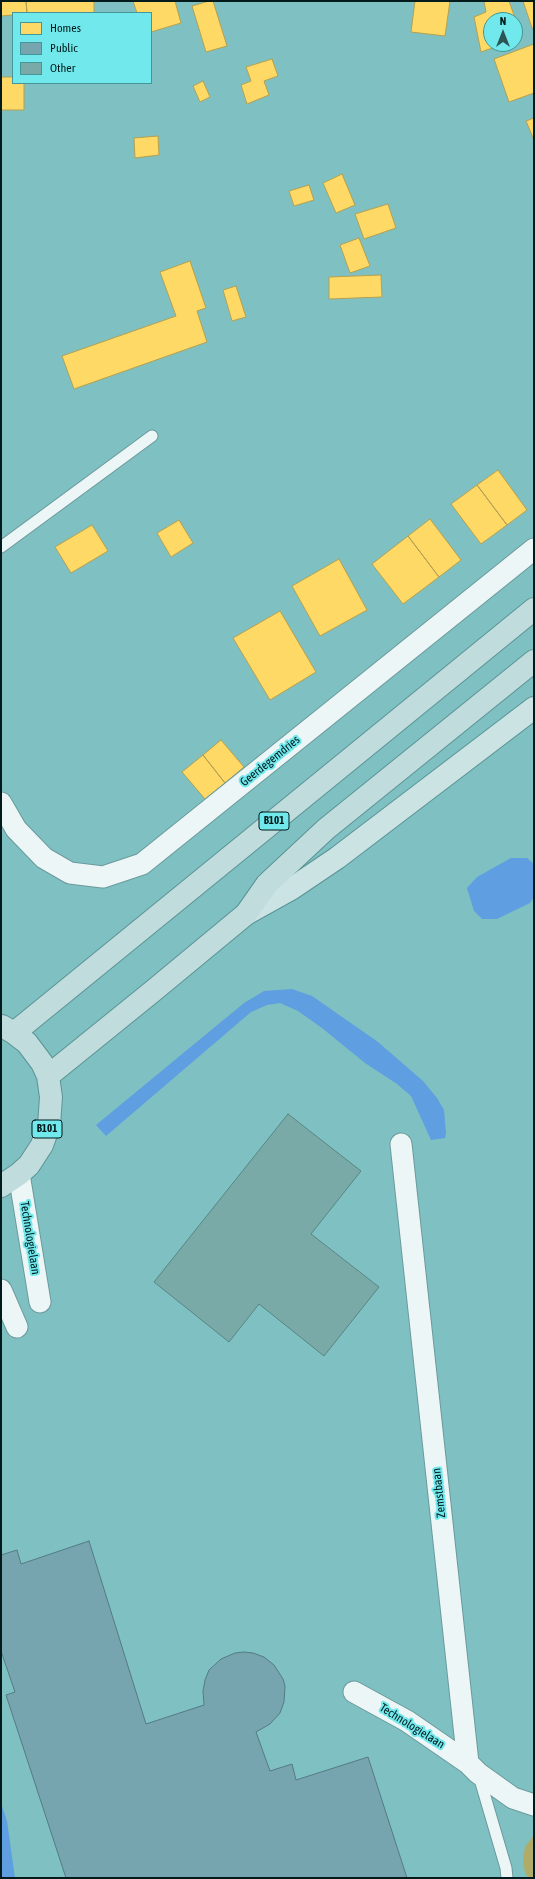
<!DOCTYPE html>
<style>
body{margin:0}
#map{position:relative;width:535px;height:1879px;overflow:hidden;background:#7fc0c2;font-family:"Asap Condensed",sans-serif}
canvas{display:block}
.frame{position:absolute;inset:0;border:2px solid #011a1b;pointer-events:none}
.legend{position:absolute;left:12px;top:12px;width:140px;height:72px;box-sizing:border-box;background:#71e8ec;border:1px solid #449698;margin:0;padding:5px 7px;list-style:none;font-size:12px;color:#011a1b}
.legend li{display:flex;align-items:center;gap:8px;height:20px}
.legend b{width:20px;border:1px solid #449698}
.north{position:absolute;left:483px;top:12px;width:40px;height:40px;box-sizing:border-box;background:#71e8ec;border:1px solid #449698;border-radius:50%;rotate:0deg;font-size:11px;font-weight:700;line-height:16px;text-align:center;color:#011a1b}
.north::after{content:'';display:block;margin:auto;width:14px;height:18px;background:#2d5455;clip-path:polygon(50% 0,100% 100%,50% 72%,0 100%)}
</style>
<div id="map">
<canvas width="535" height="1879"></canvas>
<div class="frame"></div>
<ul class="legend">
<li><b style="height:11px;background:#ffd966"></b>Homes</li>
<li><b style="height:11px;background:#76a5af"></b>Public</li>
<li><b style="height:11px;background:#79aaa7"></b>Other</li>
</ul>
<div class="north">N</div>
</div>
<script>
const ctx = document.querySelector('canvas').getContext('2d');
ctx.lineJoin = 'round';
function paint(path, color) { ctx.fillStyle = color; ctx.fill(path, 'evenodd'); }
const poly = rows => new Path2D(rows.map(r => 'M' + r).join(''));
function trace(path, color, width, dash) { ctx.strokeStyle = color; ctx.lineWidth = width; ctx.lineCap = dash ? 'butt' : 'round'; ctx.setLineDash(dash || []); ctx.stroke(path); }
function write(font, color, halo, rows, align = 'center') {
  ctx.font = font + ' "Asap Condensed",sans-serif'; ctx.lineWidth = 4; ctx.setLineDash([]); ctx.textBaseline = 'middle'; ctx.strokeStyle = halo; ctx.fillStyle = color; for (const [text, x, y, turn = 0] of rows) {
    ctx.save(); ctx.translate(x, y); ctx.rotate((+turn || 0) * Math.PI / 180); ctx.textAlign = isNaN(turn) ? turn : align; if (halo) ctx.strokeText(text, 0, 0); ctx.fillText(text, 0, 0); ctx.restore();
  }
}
paint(poly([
 [534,1835,534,1878,529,1878,525,1873,523,1860,525,1847]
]), '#b0ab66');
paint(poly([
 [511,858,527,858,534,864,534,897,530,903,497,919,482,919,474,911,467,888,477,877],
 [292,989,312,996,378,1042,423,1081,437,1098,444,1110,446,1133,445,1138,431,1140,411,1096,397,1084,365,1063,322,1028,298,1011,280,1003,267,1005,251,1012,106,1136,96,1125,244,1003,264,991],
 [1,1803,7,1821,15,1878,1,1878]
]), '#5e9ee1');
const homes = poly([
 [1,1,26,1,27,13,13,13,13,15,1,16,1,1],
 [26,1,94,1,94,13,27,13,26,1],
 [133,1,175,1,181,23,151,32,151,13,137,13,133,1],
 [209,1,213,1,227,46,206,52,192,6,209,1],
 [415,1,450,1,445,36,411,32,415,1],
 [484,1,509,1,522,38,515,40,515,20,491,20,491,44,504,44,481,52,474,17,486,12,484,1],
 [523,1,534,1,534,28,532,28,523,1],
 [534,44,534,93,509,102,494,59,534,44],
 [272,59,278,76,264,81,269,95,247,104,241,85,251,81,246,67,272,59],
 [1,77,13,77,13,83,24,83,24,110,1,110,1,77],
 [203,81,210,97,200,102,193,86,203,81],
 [534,118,534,140,526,121,534,118],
 [158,136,159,155,135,158,134,138,158,136],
 [342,174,355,205,336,213,323,183,342,174],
 [309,185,314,200,294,206,289,191,309,185],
 [388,204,396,228,364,239,355,214,388,204],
 [359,238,370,266,350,273,340,245,359,238],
 [190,261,206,308,197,311,207,342,74,389,62,356,176,316,160,272,190,261],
 [381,275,382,297,329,299,329,277,381,275],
 [236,286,246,317,232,321,223,290,236,286],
 [498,470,527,510,507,525,477,485,498,470],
 [477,485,507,525,481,544,451,504,477,485],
 [430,519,461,560,439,577,408,536,430,519],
 [179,520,193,543,171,557,157,533,179,520],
 [92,525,108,551,71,573,55,547,92,525],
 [408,536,439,577,403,604,372,564,408,536],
 [339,559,367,610,320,636,292,586,339,559],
 [280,611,316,672,270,700,233,638,280,611],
 [221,740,244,767,225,783,203,755,221,740],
 [203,755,225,783,205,799,182,772,203,755]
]);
paint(homes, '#ffd966');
trace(homes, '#b3a050', 1);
const public = poly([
 [89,1541,146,1724,204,1705,203,1691,205,1680,209,1670,221,1659,235,1653,244,1652,253,1653,264,1657,274,1665,283,1679,285,1686,284,1702,280,1713,270,1724,256,1732,270,1771,292,1764,296,1780,368,1757,407,1878,66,1878,6,1695,15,1692,1,1651,1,1555,17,1550,21,1564,89,1541]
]);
paint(public, '#76a5af');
trace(public, '#537b83', 1);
const building = poly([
 [288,1114,361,1171,311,1234,379,1287,324,1356,259,1304,229,1342,154,1282,288,1114]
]);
paint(building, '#79aaa7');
trace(building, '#568683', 1);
const service = poly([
 [1,547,152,436],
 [479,1776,506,1868,507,1878]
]);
const minor = poly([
 [1,803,16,829,44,858,70,873,103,877,142,864,534,549],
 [401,1144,468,1763],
 [19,1174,40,1302],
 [1,1290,17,1327],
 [354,1692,407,1721,468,1763,478,1773,513,1798,534,1805]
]);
const primary = poly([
 [246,914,291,889,337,858,534,708]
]);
const trunk = poly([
 [14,1033,534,609],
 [48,1076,153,991,246,914,267,884,326,829,534,661],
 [1,1186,19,1174,29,1165,42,1145,49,1125,51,1097,48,1076,42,1063,27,1043,14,1033,2,1026]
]);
trace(service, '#6b9a9c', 13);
trace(minor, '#6b9a9c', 23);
trace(primary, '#5b9395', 24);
trace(trunk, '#5b9395', 24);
trace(service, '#ecf6f6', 11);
trace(minor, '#ecf6f6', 21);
trace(primary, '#cbe3e3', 22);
trace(trunk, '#c0dcdc', 22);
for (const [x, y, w] of [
 [274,821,30],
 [47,1129,30]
]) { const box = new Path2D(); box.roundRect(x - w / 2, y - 9, w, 18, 3); ctx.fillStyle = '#71e8ec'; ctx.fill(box); trace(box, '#011a1b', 1); }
write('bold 11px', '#011a1b', null, [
 ["B101",274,821],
 ["B101",47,1129]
]);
write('12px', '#011a1b', '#71e8ec', [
 ["Geerdegemdries",270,761,-39],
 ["Technologielaan",30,1238,81],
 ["Zemstbaan",439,1493,-96],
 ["Technologielaan",412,1726,32]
]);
</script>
